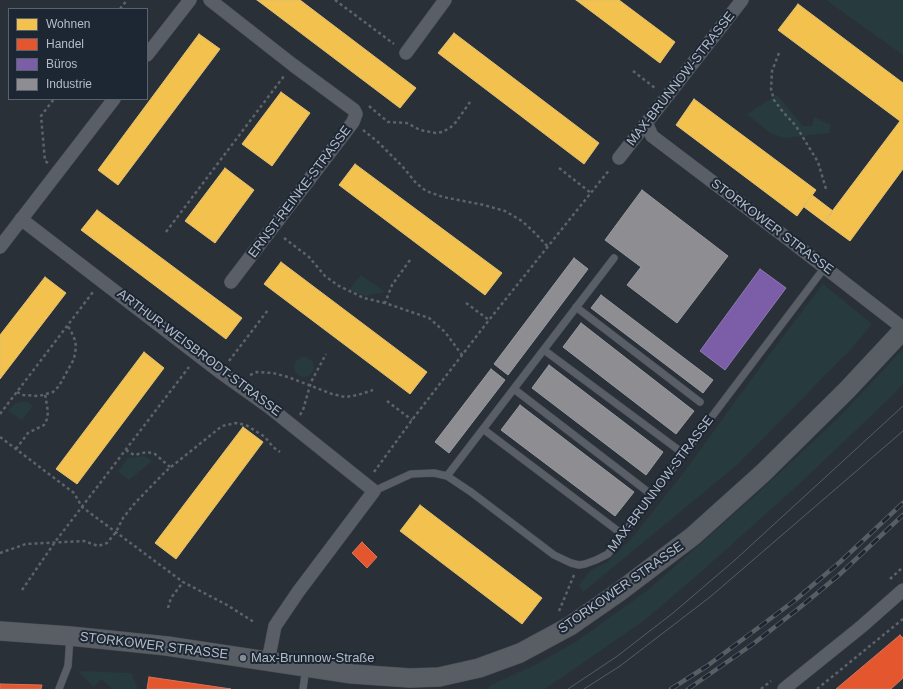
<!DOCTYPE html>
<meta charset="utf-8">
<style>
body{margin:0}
#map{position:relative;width:903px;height:689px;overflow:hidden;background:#2a3038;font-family:Helvetica,sans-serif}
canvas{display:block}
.legend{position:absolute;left:8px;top:8px;width:140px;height:92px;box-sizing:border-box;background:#1d2633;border:1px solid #59626f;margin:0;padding:5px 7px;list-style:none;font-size:12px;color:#b4bcc9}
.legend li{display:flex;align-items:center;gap:8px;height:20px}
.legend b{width:20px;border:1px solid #59626f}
</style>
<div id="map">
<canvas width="903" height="689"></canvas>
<ul class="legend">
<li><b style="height:11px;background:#f2c14e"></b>Wohnen</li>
<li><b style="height:11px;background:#e4572e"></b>Handel</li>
<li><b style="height:11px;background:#7b5ea7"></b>Büros</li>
<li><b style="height:11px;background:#8d8d92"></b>Industrie</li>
</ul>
</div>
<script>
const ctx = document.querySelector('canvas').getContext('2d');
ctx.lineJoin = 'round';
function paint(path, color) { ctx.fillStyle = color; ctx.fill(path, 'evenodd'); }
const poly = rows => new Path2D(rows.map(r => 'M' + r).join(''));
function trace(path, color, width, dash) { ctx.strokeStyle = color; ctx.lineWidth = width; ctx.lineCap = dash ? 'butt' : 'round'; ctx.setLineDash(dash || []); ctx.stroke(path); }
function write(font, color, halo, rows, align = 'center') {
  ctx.font = font + ' Helvetica,sans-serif'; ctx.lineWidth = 4; ctx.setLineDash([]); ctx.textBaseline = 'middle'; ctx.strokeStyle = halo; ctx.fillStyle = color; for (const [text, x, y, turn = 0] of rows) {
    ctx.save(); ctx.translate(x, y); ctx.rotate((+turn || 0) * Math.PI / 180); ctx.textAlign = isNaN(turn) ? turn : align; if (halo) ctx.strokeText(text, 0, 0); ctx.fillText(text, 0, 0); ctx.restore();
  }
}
paint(poly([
 [826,0,903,0,903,55],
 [777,95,803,126,812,126,814,117,831,125,829,133,785,138,770,133,747,114],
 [361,275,385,292,365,296,349,290],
 [823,284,872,324,851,349,737,465,583,592,579,585,591,570,606,563,631,539,684,472,769,355],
 [903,349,903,384,892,396,797,486,701,572,645,620,545,689,487,689,491,685,535,665,577,641,648,590,759,492,838,418],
 '294 367a10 10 0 1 1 20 0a10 10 0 1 1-20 0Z',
 [22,402,28,402,33,406,22,420,8,411,16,403],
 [144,456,152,461,129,480,118,472,128,458],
 [78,671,131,673,138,689,113,689,101,679,94,687]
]), '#273a3e');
const homes = poly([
 [257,0,300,0,416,88,400,108,257,0],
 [576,0,619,0,675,42,660,63,576,0],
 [798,4,903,83,903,169,850,241,824,222,900,121,778,30,798,4],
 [454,33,599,143,584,164,438,53,454,33],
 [199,34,220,49,118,185,98,170,199,34],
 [281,92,310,113,272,166,242,144,281,92],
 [694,99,816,190,797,216,676,125,694,99],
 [355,164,502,273,485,295,339,185,355,164],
 [225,168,254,190,215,243,185,221,225,168],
 [812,195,833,211,824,222,804,207,812,195],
 [97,210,242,318,226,339,81,230,97,210],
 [281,262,427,372,410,394,264,284,281,262],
 [45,277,66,293,0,379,0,335,45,277],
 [144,352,164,368,77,484,56,469,144,352],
 [243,427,263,442,176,559,155,543,243,427],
 [420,505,542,598,522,624,400,531,420,505]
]);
paint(homes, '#f2c14e');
trace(homes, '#dfc073', 1);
const shops = poly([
 [362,542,377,557,367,568,352,553,362,542],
 [900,635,903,638,903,678,891,689,836,689,900,635],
 [149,677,231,689,147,689,149,677],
 [0,684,42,685,41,689,0,689,0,684]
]);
paint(shops, '#e4572e');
trace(shops, '#d6755c', 1);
const offices = poly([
 [760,269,786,288,725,370,700,351,760,269]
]);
paint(offices, '#7b5ea7');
trace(offices, '#8c7ab1', 1);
const industry = poly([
 [642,190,728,256,677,323,627,285,641,267,605,240,642,190],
 [574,258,588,269,508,375,494,364,574,258],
 [601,295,713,380,703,393,591,308,601,295],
 [581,323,694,411,676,434,563,347,581,323],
 [549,365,663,452,646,475,532,388,549,365],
 [491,369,505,380,449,453,435,442,491,369],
 [520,405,634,492,615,516,501,430,520,405]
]);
paint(industry, '#8d8d92');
trace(industry, '#999ba2', 1);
const lane = poly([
 [576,307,700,402],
 [544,350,684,454],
 [514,389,652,495],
 [483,429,622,534],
 [447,476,614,258],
 [374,491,411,474,434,473,447,476,471,492,554,555,571,563,579,565,585,564,596,560,608,554,825,267],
 [59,689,68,666,70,637],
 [303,689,306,667]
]);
const street = poly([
 [210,0,293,65,354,110,356,114,353,122,231,282],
 [406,53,445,0],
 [147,55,190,0],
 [646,123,652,136,788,239,903,328],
 [619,158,742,0],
 [21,219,220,372,269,407,374,491,298,592,275,626,268,661],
 [0,247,114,99],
 [784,689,861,627,903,590]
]);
const secondary = poly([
 [0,631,70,636,167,646,352,674,410,678,439,677,479,668,520,653,570,626,619,592,693,536,763,473,847,390,903,330]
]);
trace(lane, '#484c53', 8);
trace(street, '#484c53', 14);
trace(secondary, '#484c53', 20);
trace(poly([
 [335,0,394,44],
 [120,9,127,0],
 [779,53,772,71,771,89,774,100,783,112,796,126,818,162,826,189],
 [633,71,655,88],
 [369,106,388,122,407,123,420,130,436,133,442,132,450,128,456,122,470,102],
 [363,130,378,142,403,167,416,183,426,191,443,197,484,205,505,211,522,221,535,233,548,247],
 [48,163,45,161,41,116,54,99],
 [559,168,591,193],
 [166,232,284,76],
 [284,238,309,257,325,276,339,286,364,298,385,303],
 [410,260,392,285,385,303,429,318,445,332,462,355],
 [466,303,489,320],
 [229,361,268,310],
 [250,375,257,372,273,373,288,377,332,394,345,397,358,395,373,390],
 [17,392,23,395,39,396,53,392,59,386,74,359,76,347,75,340,70,329,67,326],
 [387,401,412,420],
 [0,414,93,292],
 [300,415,303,410,311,382,326,354],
 [0,437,74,493,82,507,183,582,227,605,254,622],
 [16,449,28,433,44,425,47,419,48,412,45,394],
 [126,450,134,455,147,452,155,454,170,467],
 [374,472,412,420,489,320,610,169],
 [0,553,26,544,84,541,98,546,107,543,116,532,123,518,135,503,166,471,222,426,236,423,246,425,265,437,273,447,280,452],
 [890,579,903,567],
 [22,590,55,542,189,367],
 [168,608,171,598,183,582],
 [559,611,574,575],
 [761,689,771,681],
 [817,689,903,619]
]), '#5d636a', 2.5, [3, 3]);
trace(lane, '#5a5e66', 7);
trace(street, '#5a5e66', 13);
trace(secondary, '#595d64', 19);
trace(poly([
 [568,689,616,657,673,613,735,560,903,406],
 [584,689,620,666,710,597,903,431]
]), '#595d64', 1);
const rail = poly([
 [671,689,707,666,794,601,840,562,903,503],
 [688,689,753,644,798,609,839,575,903,515]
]);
trace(rail, '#595d64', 4.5);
trace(rail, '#1d2633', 3, [9]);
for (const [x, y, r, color] of [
 [243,658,4,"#848b96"]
]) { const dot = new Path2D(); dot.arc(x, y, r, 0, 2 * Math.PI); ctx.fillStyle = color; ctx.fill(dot); trace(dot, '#1d2633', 1.5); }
write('13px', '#b4bcc9', '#1d2633', [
 ["MAX-BRUNNOW-STRASSE",681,79,-52],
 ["ERNST-REINKE-STRASSE",300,192,-53],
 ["STORKOWER STRASSE",772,227,37],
 ["ARTHUR-WEISBRODT-STRASSE",199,353,37],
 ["MAX-BRUNNOW-STRASSE",661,484,-53],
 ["STORKOWER STRASSE",621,588,-35],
 ["STORKOWER STRASSE",154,646,7]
]);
write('13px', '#b4bcc9', '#1d2633', [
 ["Max-Brunnow-Straße",251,658]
], 'left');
</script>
